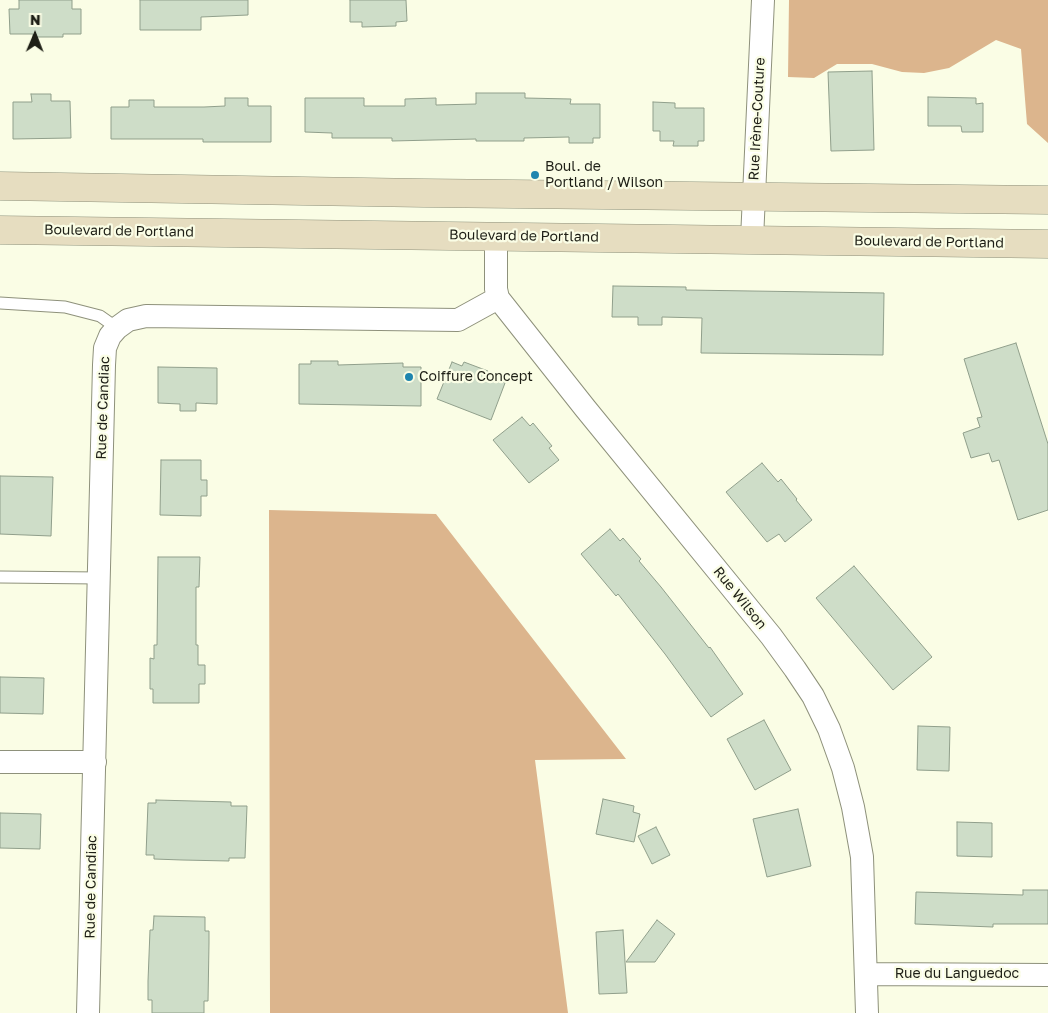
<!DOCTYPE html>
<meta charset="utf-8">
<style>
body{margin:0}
#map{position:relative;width:1048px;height:1013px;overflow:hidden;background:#fafde5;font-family:"Golos Text",sans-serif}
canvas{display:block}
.north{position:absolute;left:10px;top:10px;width:50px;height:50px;-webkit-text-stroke:4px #fafde5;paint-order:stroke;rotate:1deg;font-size:14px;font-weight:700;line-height:20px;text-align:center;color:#1e1f16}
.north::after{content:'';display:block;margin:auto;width:18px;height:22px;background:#1e1f16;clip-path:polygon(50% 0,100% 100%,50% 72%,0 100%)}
</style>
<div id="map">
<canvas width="1048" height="1013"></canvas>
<div class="north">N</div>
</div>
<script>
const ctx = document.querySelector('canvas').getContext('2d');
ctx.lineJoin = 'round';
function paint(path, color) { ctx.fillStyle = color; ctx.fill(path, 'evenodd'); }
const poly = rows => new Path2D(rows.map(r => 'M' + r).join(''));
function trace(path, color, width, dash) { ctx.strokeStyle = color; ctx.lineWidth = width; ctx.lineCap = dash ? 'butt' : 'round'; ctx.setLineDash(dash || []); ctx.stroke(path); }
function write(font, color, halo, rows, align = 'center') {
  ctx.font = font + ' "Golos Text",sans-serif'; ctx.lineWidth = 4.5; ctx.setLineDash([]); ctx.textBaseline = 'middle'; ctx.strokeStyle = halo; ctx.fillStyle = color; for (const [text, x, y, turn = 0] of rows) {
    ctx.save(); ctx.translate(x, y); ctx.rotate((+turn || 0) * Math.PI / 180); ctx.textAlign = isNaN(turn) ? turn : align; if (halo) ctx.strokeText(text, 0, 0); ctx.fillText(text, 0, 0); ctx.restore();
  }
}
paint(poly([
 [789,0,1048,0,1048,143,1027,124,1021,49,996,40,949,68,924,73,902,72,872,64,837,64,814,78,788,77],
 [269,510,436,514,626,759,535,760,568,1013,270,1013]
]), '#dcb58d');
const building = poly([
 [19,0,72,0,72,9,81,9,81,34,63,34,63,37,33,37,33,34,10,34,9,9,19,9,19,0],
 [140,0,248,0,248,15,201,17,201,30,140,30,140,0],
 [350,0,406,0,407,21,396,22,396,26,362,27,362,22,350,22,350,0],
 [872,71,874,150,831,151,828,72,872,71],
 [476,93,525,93,525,98,571,99,570,104,600,104,600,138,593,138,593,143,569,143,569,137,524,138,524,141,476,141,476,139,392,141,392,138,332,138,332,133,305,132,305,98,364,98,364,106,405,106,405,99,436,98,436,105,476,104,476,93],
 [31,94,51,94,51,101,70,101,71,138,13,139,13,102,32,102,31,94],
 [928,97,976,98,976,104,983,103,983,132,962,132,961,126,928,126,928,97],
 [225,98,248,98,248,106,271,106,271,142,203,142,203,139,111,139,111,107,129,107,129,100,154,100,154,107,204,107,225,106,225,98],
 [653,102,675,103,675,108,704,108,704,141,698,141,698,146,673,146,674,141,660,141,660,131,653,131,653,102],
 [613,286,686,287,686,290,884,293,883,355,701,353,702,318,662,317,662,325,638,325,638,317,612,317,613,286],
 [1016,343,1048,444,1048,510,1018,520,999,460,992,462,989,453,971,458,963,433,980,427,977,418,982,417,964,359,1016,343],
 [311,361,338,361,338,365,403,363,403,367,421,367,421,406,299,404,299,364,311,364,311,361],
 [452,362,462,366,464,362,488,371,486,376,505,383,491,420,437,399,452,362],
 [158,367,217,368,217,404,196,403,196,411,180,411,180,404,158,403,158,367],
 [522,417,530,426,533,423,552,446,549,448,559,460,529,483,493,440,522,417],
 [161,460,201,460,201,480,207,480,207,496,201,496,201,516,160,515,161,460],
 [762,463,778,482,781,479,797,499,796,500,812,520,785,542,779,534,767,542,726,492,762,463],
 [0,476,53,477,51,536,0,534,0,476],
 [610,529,620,541,623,538,641,559,639,561,661,587,709,648,710,647,743,694,711,717,665,654,618,594,616,596,581,554,610,529],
 [158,557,200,557,199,587,196,587,196,645,198,645,198,665,205,665,205,684,199,684,199,703,153,703,153,689,150,689,150,658,154,659,154,645,157,645,158,557],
 [854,566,932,657,893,690,816,598,854,566],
 [0,677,44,678,43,714,0,713,0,677],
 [764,720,791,770,755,790,727,739,764,720],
 [918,726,950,727,949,771,917,770,918,726],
 [603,799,634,806,633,812,640,814,634,842,596,834,603,799],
 [156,800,231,802,231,806,247,806,245,858,229,858,229,861,182,860,154,859,154,855,146,855,148,803,156,803,156,800],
 [798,809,811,866,767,877,753,819,798,809],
 [0,813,41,814,40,849,0,848,0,813],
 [957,822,992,823,992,857,957,856,957,822],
 [656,827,670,855,652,864,638,836,656,827],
 [1023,890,1048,890,1048,924,993,924,993,927,915,924,916,892,1023,895,1023,890],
 [154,916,205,917,205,931,209,931,209,943,208,1001,204,1001,204,1013,152,1013,152,1000,148,1000,148,981,150,930,153,930,154,916],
 [657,920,675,934,655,962,626,962,657,920],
 [623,930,627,993,599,994,596,932,623,930]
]);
paint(building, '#ceddc8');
trace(building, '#909f8b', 1);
const service = poly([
 [0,303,65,307,100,316,117,328],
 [0,577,99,578]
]);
const minor = poly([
 [496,236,496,289,498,298,585,408,771,636,795,669,813,696,829,729,843,768,853,807,862,857,867,1013],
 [752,239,763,0],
 [0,762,95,762],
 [866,974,1048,975],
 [88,1013,104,365,105,348,110,336,117,328,128,320,146,316,458,320,498,298]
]);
const secondary = poly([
 [0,186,424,193,1048,200],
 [0,230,1048,244]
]);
trace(service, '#8e917b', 13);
trace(minor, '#8e917b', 24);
trace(secondary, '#8e917b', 29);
trace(service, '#fff', 11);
trace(minor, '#fff', 22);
trace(secondary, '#e6ddc0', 28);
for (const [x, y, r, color] of [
 [535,175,5,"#1f85ae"],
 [409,377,5,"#1f85ae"]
]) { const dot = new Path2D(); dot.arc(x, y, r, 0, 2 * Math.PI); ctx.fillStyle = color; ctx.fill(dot); trace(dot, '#fafde5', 2); }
write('14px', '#1e1f16', '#fafde5', [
 ["Rue Irène-Couture",757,119,-87],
 ["Boulevard de Portland",119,231,1],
 ["Boulevard de Portland",524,236,1],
 ["Boulevard de Portland",929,242,1],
 ["Rue de Candiac",103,408,-88],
 ["Rue Wilson",740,598,51],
 ["Rue de Candiac",91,887,-89],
 ["Rue du Languedoc",957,974]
]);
write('14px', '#1e1f16', '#fafde5', [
 ["Boul. de",545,167],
 ["Portland / Wilson",545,183],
 ["Coiffure Concept",419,377]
], 'left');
</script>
